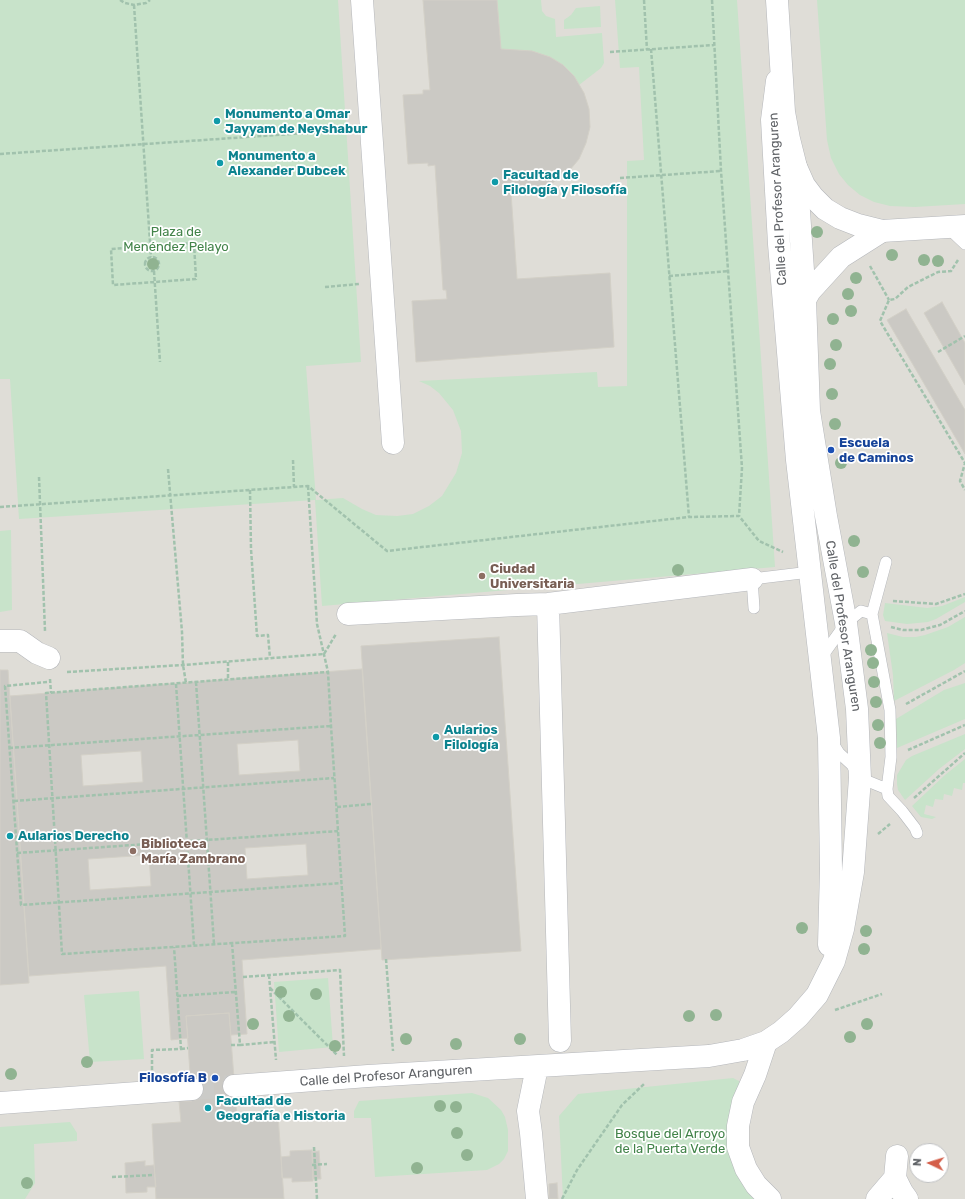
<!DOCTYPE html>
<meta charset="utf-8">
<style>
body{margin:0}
#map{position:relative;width:965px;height:1199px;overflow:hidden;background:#efeee8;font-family:Rubik,sans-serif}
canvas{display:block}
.north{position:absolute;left:909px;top:1143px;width:40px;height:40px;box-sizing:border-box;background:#fff;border:1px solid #bfc0c2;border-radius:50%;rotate:274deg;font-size:11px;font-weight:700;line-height:16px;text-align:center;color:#5f6266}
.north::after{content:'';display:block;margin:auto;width:14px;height:18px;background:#d45e49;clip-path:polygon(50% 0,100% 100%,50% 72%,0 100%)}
</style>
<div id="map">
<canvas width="965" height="1199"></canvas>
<div class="north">N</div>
</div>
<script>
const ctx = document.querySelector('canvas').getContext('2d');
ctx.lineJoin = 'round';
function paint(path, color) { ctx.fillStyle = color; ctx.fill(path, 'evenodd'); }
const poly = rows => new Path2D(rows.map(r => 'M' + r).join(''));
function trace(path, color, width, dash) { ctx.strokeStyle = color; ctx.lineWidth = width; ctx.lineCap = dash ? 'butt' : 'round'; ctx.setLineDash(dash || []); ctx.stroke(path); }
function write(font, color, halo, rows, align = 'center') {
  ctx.font = font + ' Rubik,sans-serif'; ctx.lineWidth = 3.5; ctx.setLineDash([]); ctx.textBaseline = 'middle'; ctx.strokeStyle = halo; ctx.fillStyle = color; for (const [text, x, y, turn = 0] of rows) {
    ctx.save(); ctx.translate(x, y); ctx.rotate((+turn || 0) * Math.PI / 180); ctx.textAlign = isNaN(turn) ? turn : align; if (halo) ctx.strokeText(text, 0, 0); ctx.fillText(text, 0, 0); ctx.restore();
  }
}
paint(poly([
 [0,0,965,0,965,1199,0,1199],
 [917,1151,941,1151,941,1175,917,1175]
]), '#dfddd7');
paint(poly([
 [0,0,338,0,361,362,306,366,316,500,343,498,362,509,376,515,397,516,413,514,429,506,442,496,456,473,462,453,461,431,453,410,439,393,430,386,419,381,597,372,598,387,627,386,627,161,644,160,639,67,620,68,615,0,737,0,775,567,322,606,315,500,19,519,10,379,0,379],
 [497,0,541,0,542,11,546,16,555,19,556,37,602,33,604,63,601,68,579,85,574,76,563,65,550,57,532,51,501,49],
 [817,0,965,0,965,204,915,207,890,206,874,202,860,195,848,185,839,174,831,158,827,140],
 [600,6,601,27,564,29,564,20,571,15,576,8],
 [11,530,12,610,0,612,0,531],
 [965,597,965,602,936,619,928,622,907,624,885,621,883,615,885,603,927,608,942,606],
 [965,617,965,663,954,670,894,701,893,675,887,633,903,637,916,637,925,635,948,627],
 [965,683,965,719,897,748,896,719,944,690],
 [965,734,965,749,939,769,905,800,898,790,897,784,897,775,906,760,912,756],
 [965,759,965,783,963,783,962,790,954,788,952,796,944,794,943,800,935,799,933,807,926,805,924,814,936,817,932,819,921,817,912,806,945,775],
 [328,978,333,1047,279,1052,274,982],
 [139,991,144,1059,90,1062,84,995],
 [733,1078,739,1081,741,1090,736,1105,763,1199,563,1199,559,1116,578,1094],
 [472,1093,488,1098,501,1110,505,1117,508,1130,508,1151,504,1159,499,1164,487,1170,375,1177,371,1118,354,1118,354,1111,359,1101],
 [70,1122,77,1133,77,1141,34,1144,35,1183,25,1199,0,1199,0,1127]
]), '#c8e3ca');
const building = poly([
 [423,0,497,0,501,49,532,51,550,57,563,65,574,76,584,93,589,109,590,127,586,143,579,159,569,171,551,184,522,193,511,193,517,279,610,273,614,347,416,362,412,301,447,299,446,290,443,290,435,165,428,166,428,163,408,164,403,95,423,94,423,90,430,90,423,0],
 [942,302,965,343,965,385,924,313,942,302],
 [906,309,965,410,965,454,887,320,906,309],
 [499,637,521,951,382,960,361,646,499,637],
 [362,669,381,949,242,960,247,1034,231,1035,229,1013,186,1016,188,1038,171,1040,166,966,29,976,10,696,362,669],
 [298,740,300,771,239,775,237,744,298,740],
 [141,751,143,782,83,786,81,755,141,751],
 [306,844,308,875,247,879,245,848,306,844],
 [149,855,151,886,90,890,88,859,149,855],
 [0,670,8,670,29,983,0,985,0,670],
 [229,1013,237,1118,278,1115,284,1199,156,1199,152,1124,181,1122,179,1101,192,1101,186,1016,229,1013],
 [312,1150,313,1181,292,1182,292,1178,282,1178,281,1157,290,1156,290,1151,312,1150],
 [319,1151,321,1179,313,1179,312,1152,319,1151],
 [145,1161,145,1166,154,1165,156,1187,147,1187,147,1192,126,1193,125,1163,145,1161],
 [557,1183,558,1199,549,1199,549,1184,557,1183]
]);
paint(building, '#cbc9c4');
trace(building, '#d3d0c7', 1);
trace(poly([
 [192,1089,234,1086]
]), '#cbcbc8', 22, [22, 11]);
const lane = poly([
 [947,227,965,244],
 [886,562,872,614,890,710,891,757,887,789,888,796,902,811,915,828,917,833],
 [754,608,752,579,810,572],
 [821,658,846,623,861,611,872,614],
 [832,742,839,753,852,765,860,778,887,789]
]);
const street = poly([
 [362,0,393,443],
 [777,81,772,120,779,244,797,460,829,738,831,869,829,945],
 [802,305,810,291,841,257,882,231],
 [548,604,560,1041],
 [348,614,517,605,548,604,752,579],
 [0,641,20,641,37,653,49,658],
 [766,1042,755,1075,743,1102,738,1126,738,1147,746,1169,756,1185,770,1199],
 [234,1086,368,1076,709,1056,743,1050,766,1042,781,1032,798,1017,817,995,834,961,843,929,853,872,860,778,857,709,846,623,826,516,809,411,805,300,796,167],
 [0,1103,192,1089],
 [897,1156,895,1178,902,1192,907,1199],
 [537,1199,531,1133,528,1111,537,1067],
 [877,1199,895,1178]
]);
const secondary = poly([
 [777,0,784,112,789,139,796,167,804,185,813,197,825,209,840,218,858,225,882,231,965,226]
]);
trace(lane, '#b5b7bb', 12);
trace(street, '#b5b7bb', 23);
trace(secondary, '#b4b6ba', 23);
trace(poly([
 [120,0,125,3,134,5,146,3,150,0],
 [644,0,647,50],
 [712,0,721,171,742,468,739,516],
 [134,5,151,257],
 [651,49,689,517],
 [610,52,714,45],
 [0,154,349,130],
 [620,178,721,171],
 [194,243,196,279,113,285,111,249,194,243],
 '145 264a7 7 0 1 1 14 0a7 7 0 1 1-14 0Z',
 [958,260,951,271,938,272,908,287,895,299,889,300,880,321,965,463,960,481,965,490],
 [870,266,889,300],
 [154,271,160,362],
 [669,276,729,271],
 [325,287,359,284],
 [938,352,965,336],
 [293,460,294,487],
 [168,469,182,632,183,665,186,683],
 [39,477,45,631],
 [308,486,317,624,328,672,331,726,345,936,62,954,46,693,328,672],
 [250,490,251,549,257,636,268,635,270,658],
 [0,507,308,486,387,551,689,517,739,516,759,541,783,552],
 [893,601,936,604,965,594],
 [891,627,903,630,921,630,940,625,965,611],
 [228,662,228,680],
 [67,672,183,665,324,654,336,634],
 [50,679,51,693],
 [47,682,5,686,21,905,342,883],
 [196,682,214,944],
 [176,684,194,945],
 [906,704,965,671],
 [9,748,331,726],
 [908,750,965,725],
 [914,798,965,753],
 [14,801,334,778],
 [337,807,371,804],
 [878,834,890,824],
 [17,853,338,831],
 [232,943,240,1045,274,1042],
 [386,959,393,1051],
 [269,975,276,1060],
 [243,977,340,970,344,1056],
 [270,988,337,1055],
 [177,996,235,992],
 [835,1010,882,994],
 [231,1045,240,1045],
 [181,1049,188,1048],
 [152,1070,152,1050,181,1049,174,947],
 [314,1147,317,1199],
 [312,1165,327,1164],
 [112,1177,154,1175],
 [562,1199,577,1170,622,1105,645,1083]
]), '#a1c2ad', 2.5, [4, 2]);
trace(lane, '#fff', 11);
trace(street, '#fff', 22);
trace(secondary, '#fff', 22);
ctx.fillStyle = '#90b391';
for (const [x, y] of [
 [817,232],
 [892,255],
 [924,260],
 [938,261],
 [153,264],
 [856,278],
 [848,294],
 [851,311],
 [833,319],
 [836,345],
 [830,364],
 [832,394],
 [835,424],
 [841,463],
 [854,541],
 [678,570],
 [863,572],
 [871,650],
 [873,663],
 [874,682],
 [876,702],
 [878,725],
 [880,743],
 [802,928],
 [866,931],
 [864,949],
 [281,992],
 [316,994],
 [716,1015],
 [289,1016],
 [689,1016],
 [253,1024],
 [867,1024],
 [850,1037],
 [406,1039],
 [520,1039],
 [456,1044],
 [335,1046],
 [87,1062],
 [11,1074],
 [440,1106],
 [456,1107],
 [457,1133],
 [467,1155],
 [417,1168],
 [27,1183]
]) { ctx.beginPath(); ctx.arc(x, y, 6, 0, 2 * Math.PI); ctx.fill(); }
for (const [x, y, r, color] of [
 [217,121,4,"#0f9aa8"],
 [220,163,4,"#0f9aa8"],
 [495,182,4,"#0f9aa8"],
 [831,450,4,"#1a4fb4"],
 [482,576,4,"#8d6e63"],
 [436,737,4,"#0f9aa8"],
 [10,836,4,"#0f9aa8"],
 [133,851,4,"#8d6e63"],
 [215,1078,4,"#1a4fb4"],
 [208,1108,4,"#0f9aa8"]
]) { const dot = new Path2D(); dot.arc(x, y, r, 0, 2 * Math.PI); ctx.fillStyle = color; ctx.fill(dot); trace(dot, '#fff', 1.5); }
write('bold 13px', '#0d838f', '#fff', [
 ["Monumento a Omar",225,114],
 ["Jayyam de Neyshabur",225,129],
 ["Monumento a",228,156],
 ["Alexander Dubcek",228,171],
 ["Facultad de",503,175],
 ["Filología y Filosofía",503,190],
 ["Aularios",444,730],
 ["Filología",444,745],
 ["Aularios Derecho",18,836],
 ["Facultad de",216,1101],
 ["Geografía e Historia",216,1116]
], 'left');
write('13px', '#5f6266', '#fff', [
 ["Calle del Profesor Aranguren",778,199,-93],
 ["Calle del Profesor Aranguren",843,626,81],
 ["Calle del Profesor Aranguren",386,1076,-4]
]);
write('13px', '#428349', '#fff', [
 ["Plaza de",176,232],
 ["Menéndez Pelayo",176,247],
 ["Bosque del Arroyo",670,1134],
 ["de la Puerta Verde",670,1149]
]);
write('bold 13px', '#164399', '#fff', [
 ["Escuela",839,443],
 ["de Caminos",839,458],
 ["Filosofía B",207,1078,"right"]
], 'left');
write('bold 13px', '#785e54', '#fff', [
 ["Ciudad",490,569],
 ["Universitaria",490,584],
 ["Biblioteca",141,844],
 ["María Zambrano",141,859]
], 'left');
</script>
